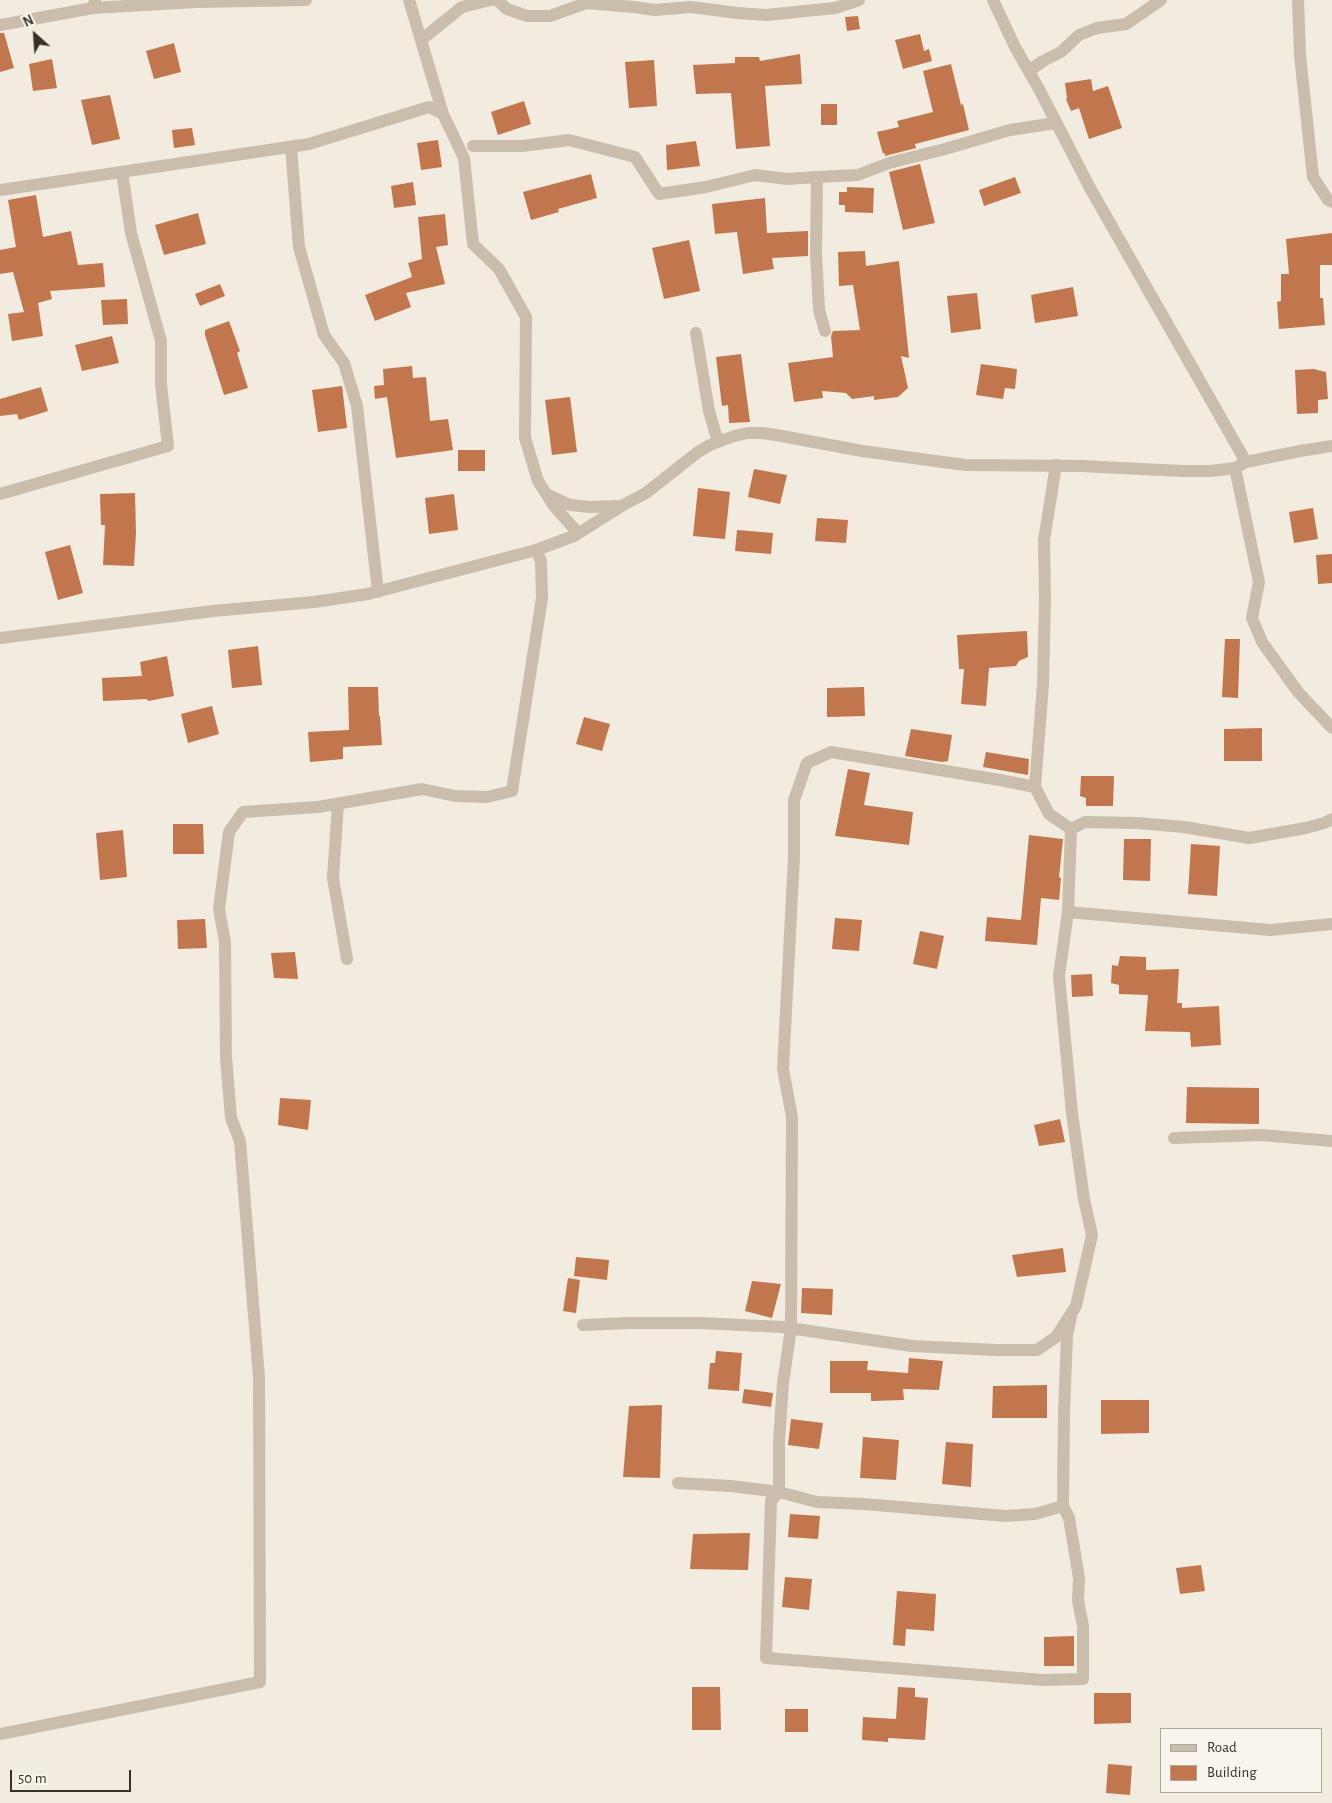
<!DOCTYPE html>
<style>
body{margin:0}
#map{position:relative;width:1332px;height:1803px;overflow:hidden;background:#f2ebdf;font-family:"Alegreya Sans",sans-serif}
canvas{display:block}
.legend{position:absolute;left:1160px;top:1728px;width:162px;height:65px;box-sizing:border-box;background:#faf5ec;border:1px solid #aca69e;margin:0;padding:6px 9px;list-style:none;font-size:15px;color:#38302a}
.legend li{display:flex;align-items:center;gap:10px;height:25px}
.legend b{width:25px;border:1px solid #aca69e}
.north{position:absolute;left:10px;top:10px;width:50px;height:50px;-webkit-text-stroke:4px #faf5ec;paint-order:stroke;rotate:334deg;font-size:14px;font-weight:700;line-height:20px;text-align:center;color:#38302a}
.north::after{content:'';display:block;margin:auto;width:18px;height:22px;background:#38302a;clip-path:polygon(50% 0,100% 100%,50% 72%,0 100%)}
.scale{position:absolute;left:10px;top:1770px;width:121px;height:22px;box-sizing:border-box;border:2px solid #38302a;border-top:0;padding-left:6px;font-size:15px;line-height:18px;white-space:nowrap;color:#38302a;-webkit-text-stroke:4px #faf5ec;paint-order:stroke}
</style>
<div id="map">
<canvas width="1332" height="1803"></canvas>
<ul class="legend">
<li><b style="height:6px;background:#cabdab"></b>Road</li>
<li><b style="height:14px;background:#c2764d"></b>Building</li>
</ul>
<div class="north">N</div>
<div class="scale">50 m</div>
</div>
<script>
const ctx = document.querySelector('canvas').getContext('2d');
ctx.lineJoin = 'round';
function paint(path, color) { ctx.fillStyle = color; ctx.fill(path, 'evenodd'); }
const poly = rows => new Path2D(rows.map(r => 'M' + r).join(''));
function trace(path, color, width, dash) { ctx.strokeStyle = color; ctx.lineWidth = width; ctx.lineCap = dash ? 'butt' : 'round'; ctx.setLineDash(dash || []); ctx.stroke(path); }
paint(poly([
 [858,16,860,29,847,31,845,17],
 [0,33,4,33,14,68,0,72],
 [920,34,924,51,929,49,932,61,903,69,895,40],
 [174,43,181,72,154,79,146,51],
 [800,54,802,84,765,86,770,146,736,149,731,93,696,94,693,65,735,63,735,57,759,57,760,61],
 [52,59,57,88,33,91,29,64],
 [654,60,657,106,629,108,625,62],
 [951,64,961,105,963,104,969,130,915,144,916,148,885,156,885,153,883,154,877,132,899,127,897,121,933,112,923,71],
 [1091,79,1093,91,1108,86,1122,128,1089,139,1079,108,1071,111,1066,99,1067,98,1065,83],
 [110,95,120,139,92,145,81,100],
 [524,101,531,124,498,135,491,112],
 [821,104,837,104,837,125,821,125],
 [192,128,195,145,174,148,172,130],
 [438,140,442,167,421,170,417,143],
 [696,141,700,166,667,170,666,145],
 [920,164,935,223,903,230,889,172],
 [591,174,597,198,558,209,559,212,531,220,523,192],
 [1015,177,1021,193,984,206,979,190],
 [413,182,416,205,394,208,391,186],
 [847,187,874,188,873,213,845,212,845,205,839,205,839,192,847,192],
 [36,195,43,237,71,231,78,265,103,263,105,287,50,291,52,299,38,303,43,336,12,341,8,314,24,312,13,272,0,274,0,250,16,247,8,200],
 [765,198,767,233,808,231,808,256,772,258,774,269,743,274,737,232,715,234,712,204],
 [198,213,206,244,164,255,155,225],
 [445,214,448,245,436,247,445,284,406,293,411,307,375,321,365,295,412,277,408,263,422,259,418,217],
 [1332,233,1332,265,1320,265,1320,298,1323,298,1325,325,1279,329,1277,302,1281,301,1281,274,1289,274,1286,239],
 [689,240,700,291,664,299,652,248],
 [865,251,866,266,899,261,909,358,901,356,908,388,898,397,874,400,874,396,852,399,846,393,822,391,823,398,794,402,788,363,833,357,831,336,833,331,860,330,853,285,839,286,838,252],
 [220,284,225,296,200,306,195,294],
 [1073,287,1078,316,1035,323,1031,295],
 [977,293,981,329,951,333,947,296],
 [127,299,128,324,103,325,101,300],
 [229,321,240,351,237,353,248,388,224,395,205,335,205,330],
 [112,336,119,363,82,371,75,345],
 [741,354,750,422,729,423,728,405,722,406,716,357],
 [981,364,1017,369,1015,389,1005,388,1003,399,976,395],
 [412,366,413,378,426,377,430,421,448,419,453,450,396,458,387,397,375,399,374,386,384,385,383,369],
 [1314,369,1326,372,1328,399,1318,400,1318,413,1297,414,1295,370],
 [342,386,347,428,318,432,312,390],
 [41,387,48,411,19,420,17,414,0,416,0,399],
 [570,397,577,452,552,455,545,400],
 [458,450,485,450,485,471,458,471],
 [754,469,787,475,780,504,748,497],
 [698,488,730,492,725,539,693,536],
 [135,493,136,533,134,566,103,565,105,525,101,525,100,494],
 [454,494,458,530,429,534,425,498],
 [1313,508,1318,539,1294,543,1289,512],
 [817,518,848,520,846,543,815,541],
 [737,530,773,533,771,554,735,551],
 [70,545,83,593,58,600,45,552],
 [1332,554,1332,583,1318,584,1316,555],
 [1027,631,1028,657,1019,661,1016,666,989,668,986,706,961,704,964,669,959,669,957,635],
 [1225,639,1240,639,1238,698,1222,697],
 [258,646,262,685,232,688,228,650],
 [167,656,174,696,148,701,147,699,103,701,102,678,142,676,140,662],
 [348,687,378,687,379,716,380,716,382,745,343,747,343,759,310,762,308,732,349,730],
 [864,687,865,716,827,717,827,688],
 [212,706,219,734,188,743,181,714],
 [584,717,610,724,602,751,576,744],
 [1262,728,1262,761,1224,761,1224,729],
 [911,729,952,735,948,761,942,762,905,756],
 [986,752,1029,759,1028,775,983,767],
 [848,769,870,773,864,805,913,812,909,845,835,836],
 [1081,776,1114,776,1113,806,1086,806,1086,798,1080,796],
 [173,824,203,824,204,854,173,854],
 [123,830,127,877,100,880,96,833],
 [1029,835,1063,839,1059,877,1061,878,1059,900,1041,898,1037,945,985,941,987,917,1021,920],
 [1124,839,1151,839,1150,881,1123,880],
 [1191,844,1220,846,1217,896,1188,894],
 [835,918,862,920,859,951,832,949],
 [205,919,207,948,178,949,177,920],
 [920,931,944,936,937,969,913,964],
 [295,952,298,979,274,978,271,953],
 [1120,956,1146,957,1146,970,1179,969,1177,1003,1182,1003,1182,1008,1219,1006,1221,1045,1191,1047,1190,1032,1145,1031,1148,995,1119,994,1119,985,1111,983,1112,965,1118,966],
 [1092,974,1093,996,1072,997,1071,975],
 [1187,1087,1259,1088,1259,1124,1186,1123],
 [280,1098,311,1100,308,1130,278,1125],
 [1060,1119,1065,1142,1039,1146,1034,1125],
 [1063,1248,1066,1272,1017,1277,1012,1255],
 [576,1257,609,1260,607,1280,574,1276],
 [568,1278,580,1280,576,1313,563,1311],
 [752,1281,781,1284,772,1318,745,1311],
 [802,1288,833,1289,832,1315,801,1313],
 [716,1351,742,1353,739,1391,708,1389,710,1363,715,1363],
 [909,1358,943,1361,939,1390,903,1389,904,1400,871,1401,871,1393,830,1393,830,1361,868,1361,867,1370,908,1373],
 [1047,1385,1047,1418,992,1418,993,1386],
 [744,1389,773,1393,771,1407,742,1403],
 [1101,1400,1149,1400,1149,1433,1101,1434],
 [662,1405,660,1478,623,1477,629,1406],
 [791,1419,823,1423,819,1449,788,1445],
 [863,1437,899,1440,896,1480,860,1478],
 [946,1442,973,1444,971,1487,942,1484],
 [790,1514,820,1516,818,1539,788,1537],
 [750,1533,748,1570,690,1569,693,1534],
 [1201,1565,1205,1591,1180,1594,1176,1568],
 [785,1577,812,1579,809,1610,782,1607],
 [897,1591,936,1594,934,1631,906,1629,905,1646,893,1645],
 [1074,1636,1074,1666,1044,1666,1044,1637],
 [692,1687,720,1687,721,1730,692,1730],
 [898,1687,915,1688,915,1697,928,1698,925,1740,888,1738,888,1742,862,1740,863,1717,896,1719],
 [1094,1693,1131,1693,1131,1723,1094,1724],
 [785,1709,808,1709,808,1732,785,1732],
 [1108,1764,1132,1766,1130,1795,1106,1793]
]), '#c2764d');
trace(poly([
 [497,0,507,9,527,16,550,16,586,3,634,7,655,10,691,7,737,13,766,15,835,8,859,0],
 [993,0,1015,47,1039,89,1090,188,1246,462],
 [1298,0,1300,55,1313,177,1328,200,1332,202],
 [93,8,196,2,306,0],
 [0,25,93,8,95,0],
 [421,40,462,7,491,0],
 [1029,71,1043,61,1061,52,1079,35,1097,28,1126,24,1161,0],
 [443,114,464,158,473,244,499,269,526,317,525,438,538,481,554,506,578,533],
 [473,146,522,146,569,140,635,157,659,194,706,187,755,175,787,179,817,177,816,253,819,310,825,331],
 [291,147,299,247,324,335,344,363,357,406,378,592],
 [817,177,858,175,889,163,945,149,1010,130,1056,123],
 [0,190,309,144,429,107,443,114,409,0],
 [696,333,709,411,718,442],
 [1235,468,1259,582,1252,618,1262,642,1298,692,1332,728],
 [0,494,168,446,161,384,161,341,131,233,122,172],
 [548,495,570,505,590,507,620,506],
 [0,638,213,611,314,602,368,594,536,550,574,536,625,504,646,493,698,452,710,445,734,436,748,433,762,433,782,436,862,451,965,465,1081,466,1182,471,1210,471,1235,468,1246,462,1300,451,1332,446],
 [338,804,333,878,347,959],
 [1071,829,1085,822,1137,823,1184,827,1249,838,1306,828,1324,823,1332,819],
 [1068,912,1270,930,1332,924],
 [1174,1138,1261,1135,1332,1141],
 [583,1325,628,1323,701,1323,782,1327,912,1346,997,1350,1037,1350,1056,1337,1076,1306,1092,1235,1084,1199,1072,1113,1059,976,1068,912,1071,829,1049,814,1035,787],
 [678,1483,731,1486,779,1492,779,1441,783,1383,791,1328,792,1117,783,1069,794,857,794,800,807,763,831,752,1000,780,1035,787,1043,684,1045,599,1044,540,1056,465],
 [1063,1506,1069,1518,1079,1578,1078,1601,1083,1626,1083,1679,1043,1680,766,1658,771,1501,779,1492,817,1502,864,1504,1005,1516,1035,1514,1063,1506,1064,1412,1067,1335,1072,1312],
 [0,1734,260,1682,259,1378,240,1141,231,1118,226,1057,225,942,219,909,229,832,243,812,318,807,422,789,455,796,487,797,512,791,542,598,541,561,536,550]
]), '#cabdab', 12);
</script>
